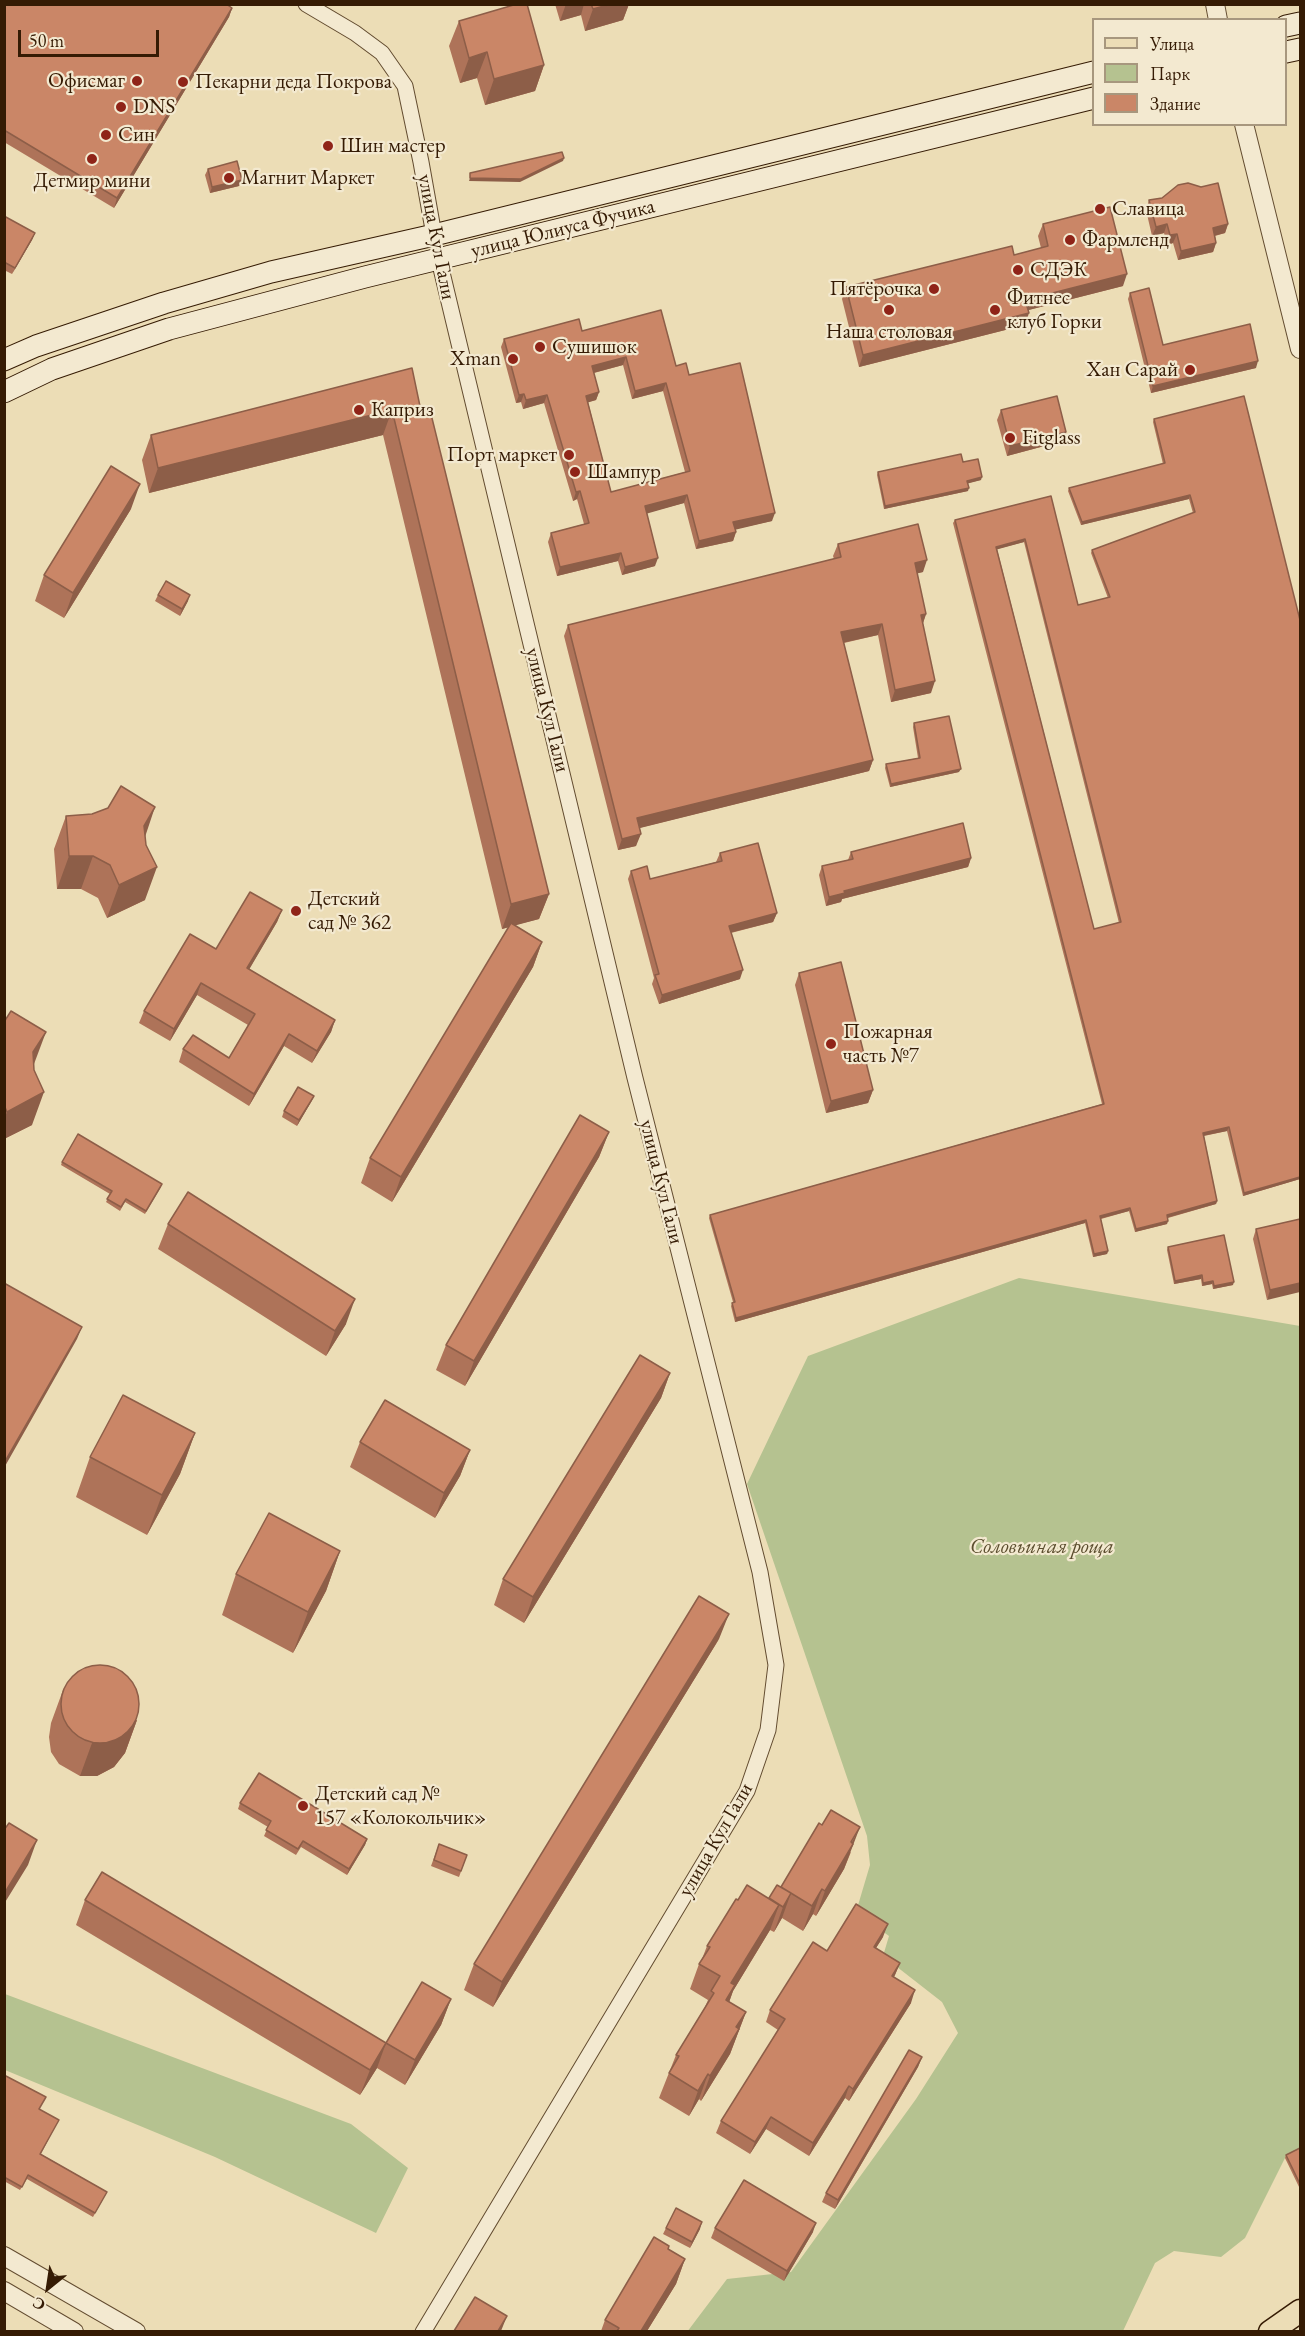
<!DOCTYPE html>
<meta charset="utf-8">
<style>
body{margin:0}
#map{position:relative;width:1305px;height:2336px;overflow:hidden;background:#ecddb6;font-family:"EB Garamond",serif}
canvas{display:block}
.frame{position:absolute;inset:0;border:6px solid #351b04;pointer-events:none}
.legend{position:absolute;left:1092px;top:18px;width:195px;height:108px;box-sizing:border-box;background:#f3e9d0;border:2px solid #a7977e;margin:0;padding:8px 10px;list-style:none;font-size:18px;color:#351b04}
.legend li{display:flex;align-items:center;gap:12px;height:30px}
.legend b{width:30px;border:2px solid #a7977e}
.north{position:absolute;left:18px;top:2258px;width:60px;height:60px;-webkit-text-stroke:4px #f3e9d0;paint-order:stroke;rotate:210deg;font-size:16px;font-weight:700;line-height:24px;text-align:center;color:#351b04}
.north::after{content:'';display:block;margin:auto;width:21px;height:27px;background:#351b04;clip-path:polygon(50% 0,100% 100%,50% 72%,0 100%)}
.scale{position:absolute;left:18px;top:30px;width:141px;height:27px;box-sizing:border-box;border:3px solid #351b04;border-top:0;padding-left:8px;font-size:18px;line-height:21px;white-space:nowrap;color:#351b04;-webkit-text-stroke:4px #f3e9d0;paint-order:stroke}
</style>
<div id="map">
<canvas width="1305" height="2336"></canvas>
<div class="frame"></div>
<ul class="legend">
<li><b style="height:8px;background:#ecddb6"></b>Улица</li>
<li><b style="height:16px;background:#b5c290"></b>Парк</li>
<li><b style="height:16px;background:#ca8667"></b>Здание</li>
</ul>
<div class="north">С</div>
<div class="scale">50 m</div>
</div>
<script>
const ctx = document.querySelector('canvas').getContext('2d');
ctx.lineJoin = 'round';
function paint(path, color) { ctx.fillStyle = color; ctx.fill(path, 'evenodd'); }
const poly = rows => new Path2D(rows.map(r => 'M' + r).join(''));
function trace(path, color, width, dash) { ctx.strokeStyle = color; ctx.lineWidth = width; ctx.lineCap = dash ? 'butt' : 'round'; ctx.setLineDash(dash || []); ctx.stroke(path); }
function write(font, color, halo, rows, align = 'center') {
  ctx.font = font + ' "EB Garamond",serif'; ctx.lineWidth = 4.5; ctx.setLineDash([]); ctx.textBaseline = 'middle'; ctx.strokeStyle = halo; ctx.fillStyle = color; for (const [text, x, y, turn = 0] of rows) {
    ctx.save(); ctx.translate(x, y); ctx.rotate((+turn || 0) * Math.PI / 180); ctx.textAlign = isNaN(turn) ? turn : align; if (halo) ctx.strokeText(text, 0, 0); ctx.fillText(text, 0, 0); ctx.restore();
  }
}
paint(poly([
 [1019,1278,1300,1326,1300,2150,1285,2158,1245,2238,1221,2257,1174,2251,1155,2263,1123,2331,687,2332,727,2279,791,2272,916,2099,958,2033,942,2002,883,1956,889,1936,856,1912,870,1865,867,1836,747,1484,808,1356],
 [5,1994,351,2124,408,2168,376,2233,215,2157,5,2070]
]), '#b5c290');
const minor = poly([
 [306,4,355,33,382,53,405,86,421,162,434,235],
 [423,2332,747,1791,768,1730,776,1665,760,1572,635,1078,439,260]
]);
const tertiary = poly([
 [1215,4,1218,20],
 [1244,124,1300,349],
 [4,2256,136,2332],
 [4,2291,74,2332]
]);
const secondary = poly([
 [1286,26,1300,23],
 [1286,52,1300,49],
 [4,360,36,346,164,303,271,272,434,235,1094,72],
 [4,392,52,369,169,329,365,277,1094,98]
]);
const primary = poly([
 [1270,2332,1300,2311]
]);
trace(minor, '#634c30', 17);
trace(tertiary, '#634c30', 20);
trace(secondary, '#351b04', 23);
trace(primary, '#351b04', 25);
trace(minor, '#f3e9d0', 15);
trace(tertiary, '#f3e9d0', 18);
trace(secondary, '#f3e9d0', 21);
trace(primary, '#ecddb6', 22);
paint(poly([
 [4,4,232,8,229,17,114,208,4,142],
 [555,4,629,4,623,20,585,31,581,15,560,21],
 [459,21,544,65,535,91,485,105,477,78,460,83,449,46],
 [208,169,242,180,239,186,210,193,205,175],
 [1149,200,1228,224,1225,233,1215,236,1216,243,1213,252,1178,260,1173,243,1167,245,1164,233,1152,236,1146,210],
 [4,216,35,233,32,240,12,274,4,270],
 [1043,224,1123,286,1028,310,1025,325,859,367,842,299,846,287,1014,255,1041,248,1038,236],
 [1130,293,1163,345,1256,368,1151,393,1128,299],
 [582,331,676,366,689,375,772,521,735,529,736,532,733,541,696,549,684,503,646,513,655,566,622,575,618,561,557,576,548,542,551,533,584,524,577,499,573,501,544,403,523,409,521,402,516,403,501,347,504,339],
 [623,365,632,399,663,391,685,472,611,492,588,402,596,400,599,392,594,373],
 [412,368,421,411,549,894,539,919,515,925,542,942,533,967,392,1202,361,1183,370,1158,509,927,502,929,383,435,149,493,142,460,151,435],
 [1244,396,1300,1179,1243,1196,1227,1131,1204,1136,1217,1201,1216,1204,1168,1218,1167,1224,1135,1232,1129,1211,1101,1219,1108,1251,1107,1254,1093,1257,1085,1223,735,1322,731,1306,733,1302,709,1218,710,1215,1102,1104,953,523,955,520,1051,496,1078,605,1108,598,1091,553,1092,550,1193,513,1189,499,1081,525,1068,491,1069,488,1163,464,1153,422,1154,419],
 [1024,542,1119,923,1094,929,997,549],
 [1001,410,1063,441,1007,456,997,420],
 [963,462,981,480,968,483,968,491,884,509,877,475,878,472],
 [131,509,64,618,35,601,44,575],
 [838,544,923,572,917,573,926,614,923,623,931,693,891,702,878,635,844,643,873,760,869,771,639,828,636,846,618,850,564,636,568,625,834,559,833,556],
 [158,595,188,601,180,616,155,601],
 [914,723,959,772,890,787,885,768,886,764,918,758,913,727],
 [66,816,145,836,145,900,107,918,98,898,81,889,57,889,54,849],
 [851,852,971,858,968,867,842,899,841,902,826,906,819,875,822,866,848,860],
 [720,853,777,913,773,922,731,933,740,979,659,1004,652,984,654,978,628,879,631,871,650,879,716,862],
 [282,910,277,922,249,969,335,1020,331,1032,312,1063,284,1046,249,1106,179,1062,183,1049,229,1058,248,1025,197,995,170,1041,139,1023,144,1011,216,949],
 [799,973,873,1090,868,1103,826,1113,795,985],
 [4,1022,34,1064,32,1125,4,1139],
 [314,1096,311,1102,297,1126,282,1117,284,1111],
 [609,1132,599,1157,465,1386,436,1370,446,1345],
 [62,1162,161,1187,145,1214,125,1202,120,1211,106,1202,110,1194,61,1165],
 [1300,1219,1267,1300,1253,1239,1256,1229],
 [168,1224,346,1324,326,1356,158,1249],
 [1168,1247,1233,1285,1213,1289,1212,1284,1202,1286,1201,1279,1174,1284,1167,1250],
 [670,1373,661,1398,524,1623,494,1605,503,1579],
 [195,1433,180,1474,147,1535,76,1497,90,1457],
 [360,1442,470,1450,460,1476,435,1518,350,1467],
 [340,1551,326,1591,293,1653,222,1615,236,1574],
 [719,1639,493,2007,464,1990,474,1964],
 [63,1690,137,1720,125,1753,114,1767,97,1776,80,1776,59,1764,51,1752,49,1737,51,1723],
 [240,1803,367,1839,365,1845,347,1875,301,1847,296,1855,264,1836,268,1827,238,1809],
 [439,1844,467,1855,459,1877,431,1866],
 [851,1852,844,1869,816,1916,813,1914,803,1931,782,1918,774,1932,770,1930,733,1991,729,2002,746,2012,730,2054,701,2101,699,2099,689,2116,659,2098,676,2055,705,2007,708,2000,690,1989,699,1964,702,1959,707,1946,738,1900,769,1899,781,1887],
 [85,1900,386,2043,451,1999,441,2025,405,2085,377,2068,360,2095,76,1925],
 [883,1937,876,1948,900,1963,894,1977,911,2003,849,2101,845,2098,809,2156,766,2129,750,2154,716,2133,721,2121,778,2030,766,2022,770,2010,827,1951],
 [922,2057,918,2067,835,2209,822,2202,826,2193],
 [4,2075,40,2110,57,2123,41,2154,107,2192,93,2217,27,2179,20,2190,4,2181],
 [1300,2148,1300,2189,1285,2158,1286,2155],
 [666,2228,700,2229,690,2248,663,2234],
 [715,2228,813,2232,784,2281,711,2238],
 [668,2249,685,2259,676,2284,647,2331,601,2331,605,2320]
]), '#ae7359');
paint(poly([
 [566,4,584,4,581,15,560,21],
 [611,4,629,4,623,20,585,31,593,9],
 [232,8,229,17,114,208,117,198],
 [487,52,477,78,460,83,469,58],
 [544,65,535,91,485,105,494,79],
 [564,158,563,161,520,182,469,181,470,178],
 [242,180,239,186,210,193,212,187],
 [1167,224,1164,233,1152,236,1156,227],
 [1228,224,1225,233,1209,237,1213,228],
 [35,233,32,240,12,274,15,268],
 [1177,234,1173,243,1167,245,1170,235],
 [1216,243,1213,252,1178,260,1181,251],
 [1127,274,1123,286,1021,312,1025,300],
 [1029,313,1025,325,859,367,863,355],
 [626,357,623,365,589,374,592,366],
 [1258,361,1256,368,1151,393,1153,386],
 [666,383,663,391,632,399,635,391],
 [599,392,596,400,583,404,586,396],
 [524,394,521,402,516,403,519,395],
 [547,395,544,403,523,409,526,400],
 [392,410,383,435,149,493,158,468],
 [1066,432,1063,441,1007,456,1010,446],
 [982,477,981,480,966,484,967,481],
 [140,484,131,509,64,618,73,593],
 [969,488,968,491,884,509,885,506],
 [580,491,577,499,573,501,576,492],
 [687,495,684,503,642,515,645,506],
 [1190,495,1189,499,1081,525,1082,522],
 [775,513,772,521,730,531,733,522],
 [736,532,733,541,696,549,699,541],
 [1025,539,1024,542,995,550,996,547],
 [621,553,618,561,557,576,560,567],
 [658,558,655,566,622,575,625,567],
 [927,560,923,572,911,575,915,563],
 [190,595,188,601,180,616,182,609],
 [926,614,922,626,921,615],
 [882,624,878,635,837,644,841,632],
 [935,681,931,693,891,702,895,690],
 [873,760,869,771,632,830,637,818],
 [961,769,959,772,890,787,891,784],
 [155,807,144,840,144,826],
 [641,834,636,846,618,850,622,839],
 [69,856,93,856,81,889,57,889],
 [971,858,968,867,842,899,841,902,826,906,829,897,844,891],
 [157,867,145,900,107,918,119,885],
 [549,894,539,919,502,929,511,904],
 [282,910,277,922,243,980,247,968],
 [777,913,773,922,725,934,729,926],
 [542,942,533,967,392,1202,401,1177],
 [743,970,740,979,659,1004,662,995],
 [201,983,197,995,170,1041,174,1029],
 [335,1020,331,1032,312,1063,317,1051],
 [46,1032,34,1064,33,1052],
 [289,1034,284,1046,249,1106,254,1094],
 [873,1090,868,1103,826,1113,831,1101],
 [44,1092,32,1125,4,1139,4,1119,7,1112],
 [314,1096,311,1102,297,1126,299,1120],
 [1229,1127,1227,1131,1202,1136,1203,1133],
 [609,1132,599,1157,465,1386,474,1361],
 [1300,1177,1300,1179,1243,1196,1244,1193],
 [1217,1201,1216,1204,1166,1218,1167,1215],
 [1130,1208,1129,1211,1099,1219,1100,1216],
 [1086,1220,1085,1223,735,1322,736,1318],
 [1168,1221,1167,1224,1135,1232,1136,1229],
 [1108,1251,1107,1254,1093,1257,1094,1254],
 [1202,1275,1201,1279,1174,1284,1175,1281],
 [1213,1281,1212,1284,1202,1286,1203,1283],
 [1234,1282,1233,1285,1213,1289,1214,1286],
 [1300,1283,1300,1292,1267,1300,1270,1290],
 [355,1299,346,1324,326,1356,335,1331],
 [82,1327,77,1339,4,1468,4,1463],
 [670,1373,661,1398,524,1623,533,1597],
 [195,1433,180,1474,147,1535,162,1495],
 [470,1450,460,1476,435,1518,444,1493],
 [340,1551,326,1591,293,1653,308,1612],
 [729,1614,719,1639,493,2007,502,1982],
 [137,1720,125,1753,114,1767,97,1776,80,1776,92,1743],
 [860,1827,844,1869,816,1916,825,1891],
 [367,1839,365,1845,347,1875,349,1869],
 [37,1840,28,1865,4,1904,4,1894],
 [822,1889,813,1914,803,1931,812,1906],
 [791,1893,782,1918,774,1932,783,1907],
 [779,1905,770,1930,733,1991,726,2011,717,2025,731,1983],
 [888,1924,883,1937,869,1959,874,1947],
 [900,1963,895,1975,887,1988,892,1976],
 [915,1990,911,2003,849,2101,853,2089],
 [451,1999,441,2025,405,2085,415,2060],
 [746,2012,730,2054,701,2101,710,2076,736,2027],
 [386,2043,377,2068,360,2095,370,2070],
 [922,2057,918,2067,835,2209,838,2200],
 [708,2074,699,2099,689,2116,698,2091],
 [849,2086,845,2098,809,2156,813,2143],
 [771,2117,766,2129,750,2154,755,2142],
 [702,2222,700,2229,690,2248,692,2242],
 [816,2223,813,2232,784,2281,787,2271],
 [685,2259,676,2284,647,2331,641,2331],
 [507,2316,501,2331,498,2331]
]), '#8d5e48');
const building = poly([
 [4,4,226,4,232,8,117,198,4,130,4,4],
 [517,4,527,4,544,65,494,79,487,52,469,58,459,21,517,4],
 [591,4,611,4,593,9,591,4],
 [562,152,564,158,521,179,470,178,470,173,562,152],
 [237,161,242,180,212,187,208,169,237,161],
 [1188,183,1201,187,1218,183,1228,224,1213,228,1216,243,1181,251,1177,234,1170,235,1167,224,1156,227,1149,200,1162,198,1178,185,1188,183],
 [1110,207,1127,274,1025,300,1029,313,863,355,846,287,1012,246,1014,255,1048,246,1043,224,1110,207],
 [4,216,35,233,15,268,4,262,4,216],
 [1149,288,1163,345,1250,324,1258,361,1153,386,1130,293,1149,288],
 [661,310,676,366,686,363,689,375,740,363,775,513,733,522,736,532,699,541,687,495,645,506,658,558,625,567,621,553,560,567,551,533,589,523,580,491,576,492,547,395,526,400,524,394,519,395,504,339,579,319,582,331,661,310],
 [626,357,635,391,666,383,690,471,611,492,586,396,599,392,592,366,626,357],
 [412,368,421,411,430,410,549,894,511,904,392,410,158,468,151,435,412,368],
 [1057,396,1066,432,1010,446,1001,410,1057,396],
 [1244,396,1300,620,1300,1177,1244,1193,1229,1127,1203,1133,1217,1201,1167,1215,1168,1221,1136,1229,1130,1208,1100,1216,1108,1251,1094,1254,1086,1220,736,1318,732,1303,735,1302,710,1215,1104,1104,955,520,1051,496,1078,605,1110,597,1092,550,1195,512,1190,495,1082,522,1069,488,1165,463,1154,419,1244,396],
 [1025,539,1121,922,1094,929,996,547,1025,539],
 [961,454,963,462,978,459,982,477,967,481,969,488,885,506,878,472,961,454],
 [111,466,140,484,73,593,44,575,111,466],
 [918,524,927,560,915,563,926,614,921,615,935,681,895,690,882,624,841,632,873,760,637,818,641,834,622,839,568,625,841,557,838,544,918,524],
 [166,581,190,595,182,609,158,595,166,581],
 [949,716,961,769,891,784,886,764,920,758,914,723,949,716],
 [121,786,155,807,144,826,146,845,157,867,119,885,110,865,93,856,69,856,66,816,92,814,108,808,121,786],
 [963,823,971,858,844,891,845,893,829,897,822,866,853,859,851,852,963,823],
 [758,843,777,913,729,926,743,970,662,995,655,975,659,974,631,871,647,866,650,879,722,861,720,853,758,843],
 [250,892,282,910,247,968,335,1020,317,1051,289,1034,254,1094,183,1049,193,1035,229,1058,255,1014,201,983,174,1029,144,1011,190,934,216,949,250,892],
 [511,923,542,942,401,1177,370,1158,511,923],
 [841,962,873,1090,831,1101,799,973,841,962],
 [11,1011,46,1032,33,1052,34,1070,44,1092,7,1112,4,1105,4,1022,11,1011],
 [298,1087,314,1096,299,1120,284,1111,298,1087],
 [580,1115,609,1132,474,1361,446,1345,580,1115],
 [78,1134,162,1184,146,1211,126,1199,121,1207,107,1199,112,1191,62,1162,78,1134],
 [188,1192,355,1299,335,1331,168,1224,188,1192],
 [1300,1219,1300,1283,1270,1290,1256,1229,1300,1219],
 [1224,1235,1234,1282,1214,1286,1213,1281,1203,1283,1202,1275,1175,1281,1168,1247,1224,1235],
 [4,1283,82,1327,4,1463,4,1283],
 [640,1355,670,1373,533,1597,503,1579,640,1355],
 [123,1395,195,1433,162,1495,90,1457,123,1395],
 [385,1400,470,1450,444,1493,360,1442,385,1400],
 [269,1513,340,1551,308,1612,236,1574,269,1513],
 [699,1596,729,1614,502,1982,474,1964,699,1596],
 '61 1704a39 39 0 1 1 78 0a39 39 0 1 1-78 0Z',
 [259,1773,367,1839,349,1869,303,1841,298,1849,266,1830,271,1821,240,1803,259,1773],
 [831,1810,860,1827,851,1842,853,1844,825,1891,822,1889,812,1906,781,1887,819,1823,822,1825,831,1810],
 [9,1823,37,1840,4,1894,4,1830,9,1823],
 [439,1844,467,1855,461,1871,434,1860,439,1844],
 [102,1872,386,2043,370,2070,85,1900,102,1872],
 [747,1885,779,1905,731,1983,735,1985,726,2000,746,2012,736,2027,739,2029,710,2076,708,2074,698,2091,669,2073,679,2056,676,2055,714,1993,711,1991,720,1976,699,1964,710,1947,707,1946,736,1899,738,1900,747,1885],
 [777,1885,791,1893,783,1907,769,1898,777,1885],
 [856,1904,888,1924,874,1947,900,1963,892,1976,915,1990,853,2089,849,2086,813,2143,771,2117,755,2142,721,2121,785,2019,770,2010,813,1942,827,1951,856,1904],
 [422,1982,451,1999,415,2060,386,2043,422,1982],
 [909,2050,922,2057,838,2200,826,2193,909,2050],
 [4,2075,46,2097,39,2109,59,2120,40,2154,107,2192,95,2213,28,2175,22,2187,4,2177,5,2171,4,2171,4,2075],
 [1300,2148,1300,2184,1286,2155,1300,2148],
 [744,2180,816,2223,787,2271,715,2228,744,2180],
 [676,2208,702,2222,692,2242,666,2228,676,2208],
 [654,2237,669,2246,668,2249,685,2259,641,2331,617,2331,619,2328,605,2320,654,2237],
 [475,2297,507,2316,498,2331,454,2331,475,2297]
]);
paint(building, '#ca8667');
trace(building, '#8d5e48', 1.5);
for (const [x, y, r, color] of [
 [137,81,6,"#8f2418"],
 [183,82,6,"#8f2418"],
 [121,107,6,"#8f2418"],
 [106,135,6,"#8f2418"],
 [328,146,6,"#8f2418"],
 [92,159,6,"#8f2418"],
 [229,178,6,"#8f2418"],
 [1100,209,6,"#8f2418"],
 [1070,240,6,"#8f2418"],
 [1018,270,6,"#8f2418"],
 [934,289,6,"#8f2418"],
 [889,310,6,"#8f2418"],
 [995,310,6,"#8f2418"],
 [540,347,6,"#8f2418"],
 [513,359,6,"#8f2418"],
 [1190,370,6,"#8f2418"],
 [359,410,6,"#8f2418"],
 [1010,438,6,"#8f2418"],
 [569,455,6,"#8f2418"],
 [575,472,6,"#8f2418"],
 [296,911,6,"#8f2418"],
 [831,1044,6,"#8f2418"],
 [303,1806,6,"#8f2418"]
]) { const dot = new Path2D(); dot.arc(x, y, r, 0, 2 * Math.PI); ctx.fillStyle = color; ctx.fill(dot); trace(dot, '#f3e9d0', 2); }
write('21px', '#351b04', '#f3e9d0', [
 ["Офисмаг",125,81,"right"],
 ["Пекарни деда Покрова",195,82],
 ["DNS",133,107],
 ["Син",118,135],
 ["Шин мастер",340,146],
 ["Магнит Маркет",241,178],
 ["Детмир мини",92,181,"center"],
 ["Славица",1112,209],
 ["Фармленд",1082,240],
 ["СДЭК",1030,270],
 ["Пятёрочка",922,289,"right"],
 ["Фитнес",1007,298],
 ["клуб Горки",1007,322],
 ["Наша столовая",889,332,"center"],
 ["Сушишок",552,347],
 ["Xman",501,359,"right"],
 ["Хан Сарай",1178,370,"right"],
 ["Каприз",371,410],
 ["Fitglass",1022,438],
 ["Порт маркет",557,455,"right"],
 ["Шампур",587,472],
 ["Детский",308,899],
 ["сад № 362",308,923],
 ["Пожарная",843,1032],
 ["часть №7",843,1056],
 ["Детский сад №",315,1794],
 ["157 «Колокольчик»",315,1818]
], 'left');
write('21px', '#351b04', '#f3e9d0', [
 ["улица Юлиуса Фучика",563,229,-14],
 ["улица Кул Гали",436,237,79],
 ["улица Кул Гали",547,710,76],
 ["улица Кул Гали",661,1182,76],
 ["улица Кул Гали",716,1840,-60]
]);
write('italic 21px', '#5b4d2e', '#f3e9d0', [
 ["Соловьиная роща",1042,1547]
]);
</script>
